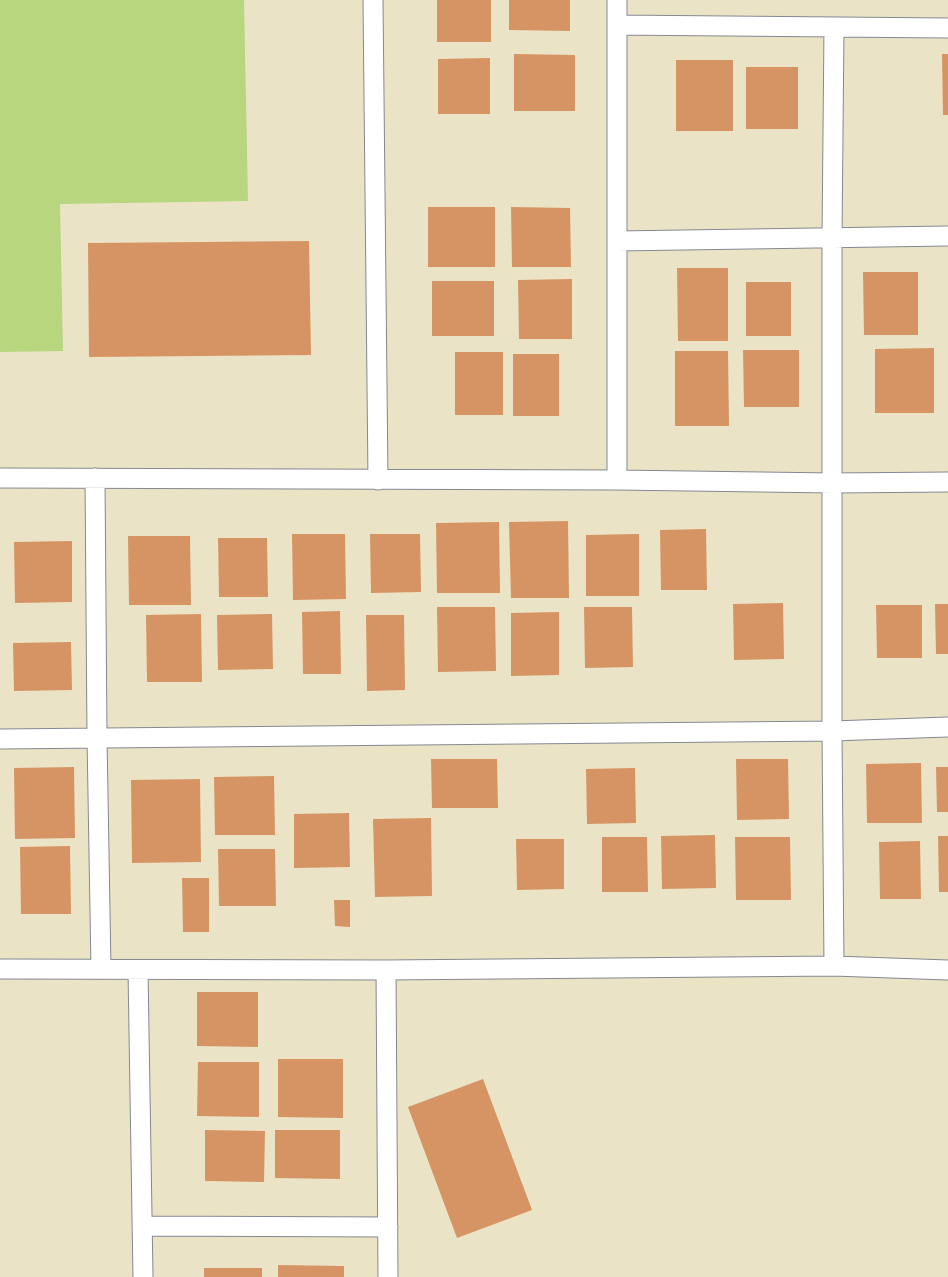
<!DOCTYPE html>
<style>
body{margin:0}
canvas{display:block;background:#ebe3c6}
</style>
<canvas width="948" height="1277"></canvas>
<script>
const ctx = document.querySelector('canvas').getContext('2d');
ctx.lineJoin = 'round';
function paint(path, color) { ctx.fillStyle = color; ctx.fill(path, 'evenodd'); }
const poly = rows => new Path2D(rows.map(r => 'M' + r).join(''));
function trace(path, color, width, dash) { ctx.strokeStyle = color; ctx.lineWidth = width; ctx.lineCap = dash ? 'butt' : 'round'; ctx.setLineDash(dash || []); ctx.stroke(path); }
paint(poly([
 [0,0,244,0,248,201,60,204,63,351,0,352]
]), '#b7d67e');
paint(poly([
 [437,0,491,0,491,42,437,42],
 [509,0,570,0,570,31,509,30],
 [514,54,575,55,575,111,514,111],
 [942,54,948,54,948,115,943,115],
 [490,58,490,114,438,114,438,59],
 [676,60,733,60,733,131,676,131],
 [746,67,798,67,798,129,746,129],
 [428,207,495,207,495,267,428,267],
 [511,207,570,208,571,267,512,267],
 [309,241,311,355,89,357,88,243],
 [677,268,728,268,728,341,678,341],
 [863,272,918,272,918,335,864,335],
 [572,279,572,339,519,339,518,280],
 [432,281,494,281,494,336,432,336],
 [746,282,791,282,791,336,746,336],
 [934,348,934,413,875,413,875,349],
 [743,350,799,350,799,407,744,407],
 [675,351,728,351,729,426,675,426],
 [455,352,503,352,503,415,455,415],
 [513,354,559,354,559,416,513,416],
 [568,521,569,598,511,598,509,522],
 [499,522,500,593,437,593,436,523],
 [706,529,707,590,661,590,660,530],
 [292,534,345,534,346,599,293,600],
 [370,534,420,534,421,592,371,593],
 [639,534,639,596,586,596,586,535],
 [128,536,190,536,191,605,129,605],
 [218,538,267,538,268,597,219,597],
 [72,541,72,602,15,603,14,542],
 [783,603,784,659,734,660,733,604],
 [935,604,948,604,948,654,936,654],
 [876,605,922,605,922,658,877,658],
 [437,607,495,607,496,671,438,672],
 [584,607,632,607,633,667,585,668],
 [340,611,341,674,303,674,302,612],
 [559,612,559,675,511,676,511,613],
 [201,614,202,682,147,682,146,615],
 [272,614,273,669,218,670,217,615],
 [366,615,404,615,405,690,367,691],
 [71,642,72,690,14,691,13,643],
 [431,759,497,759,498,808,432,808],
 [736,759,788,759,789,819,737,820],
 [921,763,922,823,867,823,866,764],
 [74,767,75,838,15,839,14,768],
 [936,767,948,767,948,812,937,812],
 [635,768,636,823,587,824,586,769],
 [274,776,275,835,215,835,214,777],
 [200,779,201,862,132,863,131,780],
 [349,813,350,867,294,868,294,814],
 [431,818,432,896,375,897,373,819],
 [715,835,716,888,662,889,661,836],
 [938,836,948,836,948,892,939,892],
 [602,837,647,837,648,892,602,892],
 [735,837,790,837,791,900,736,900],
 [516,839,564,839,564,889,517,890],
 [920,841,921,899,880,899,879,842],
 [70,846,71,914,21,914,20,847],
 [218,849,275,849,276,906,219,906],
 [182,878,209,878,209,932,183,932],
 [334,900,350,900,350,927,335,926],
 [197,992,258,992,258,1047,197,1046],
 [278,1059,343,1059,343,1118,278,1117],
 [198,1062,259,1062,259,1117,197,1116],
 [483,1079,532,1210,457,1238,408,1107],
 [205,1130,265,1131,264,1182,205,1181],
 [275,1130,340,1130,340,1179,275,1178],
 [278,1265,344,1266,344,1277,278,1277],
 [204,1268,262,1268,262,1277,204,1277]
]), '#d69464');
const street = poly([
 [373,0,378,480],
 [617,25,948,28],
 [617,241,948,236],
 [0,478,617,480,833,483,948,482],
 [95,478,97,737,101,969],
 [617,480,617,0],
 [0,739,832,731,948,727],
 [834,966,832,731,832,238,834,27],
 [0,969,386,970,834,966,948,970],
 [138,970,143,1277],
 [386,970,388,1277],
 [142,1226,388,1227]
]);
trace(street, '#838992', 21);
trace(street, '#fff', 19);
</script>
